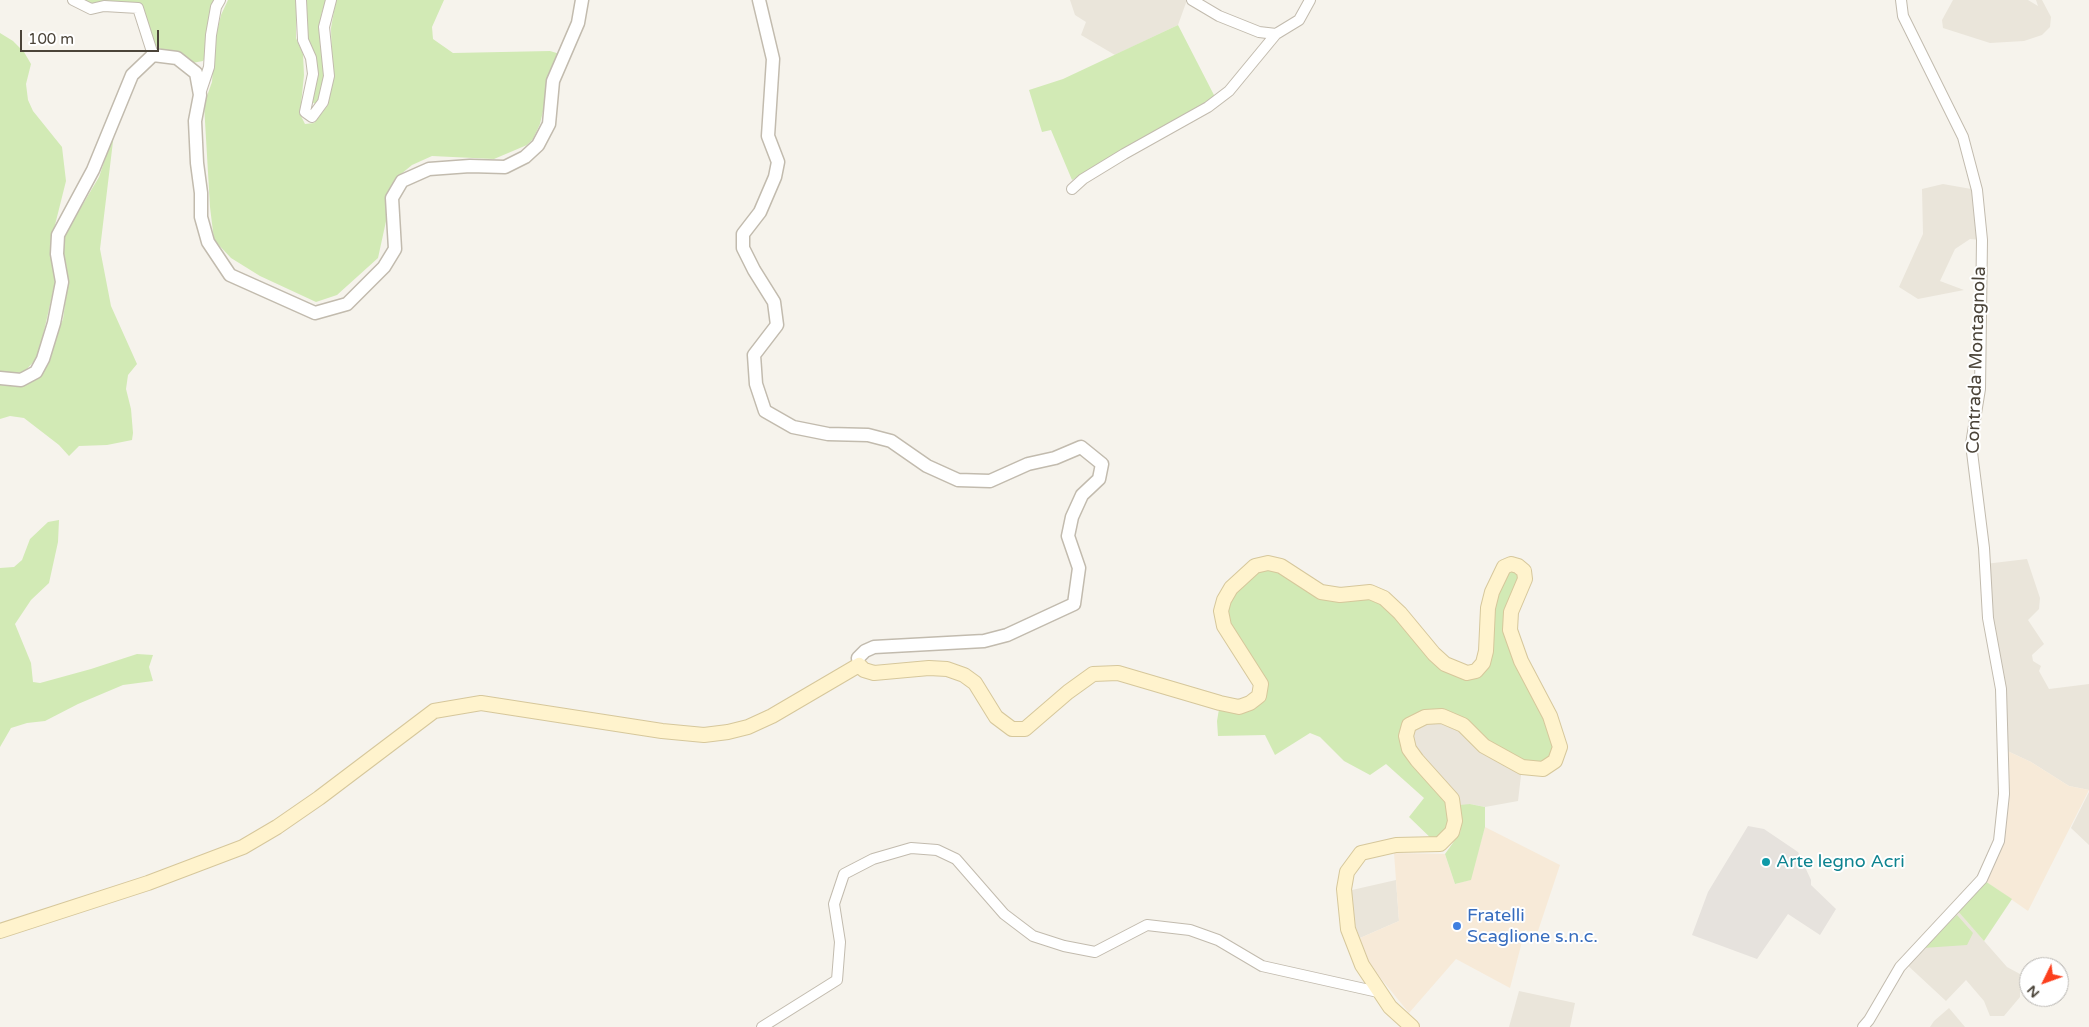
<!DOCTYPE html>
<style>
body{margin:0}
#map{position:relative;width:2089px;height:1027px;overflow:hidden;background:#f6f3ec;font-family:"Varela Round",sans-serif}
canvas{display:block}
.north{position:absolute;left:2019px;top:957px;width:50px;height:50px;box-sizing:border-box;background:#fff;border:1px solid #b7b4b0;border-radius:50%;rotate:228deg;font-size:14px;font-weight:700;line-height:20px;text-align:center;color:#4b4439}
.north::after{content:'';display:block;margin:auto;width:18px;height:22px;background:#fc3f1d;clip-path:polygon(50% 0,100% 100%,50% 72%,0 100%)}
.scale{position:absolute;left:20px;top:30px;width:139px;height:22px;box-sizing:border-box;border:2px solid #4b4439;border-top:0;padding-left:6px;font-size:15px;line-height:18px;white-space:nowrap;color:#4b4439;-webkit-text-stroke:4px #fff;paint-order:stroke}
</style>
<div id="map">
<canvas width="2089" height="1027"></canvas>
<div class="north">N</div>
<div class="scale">100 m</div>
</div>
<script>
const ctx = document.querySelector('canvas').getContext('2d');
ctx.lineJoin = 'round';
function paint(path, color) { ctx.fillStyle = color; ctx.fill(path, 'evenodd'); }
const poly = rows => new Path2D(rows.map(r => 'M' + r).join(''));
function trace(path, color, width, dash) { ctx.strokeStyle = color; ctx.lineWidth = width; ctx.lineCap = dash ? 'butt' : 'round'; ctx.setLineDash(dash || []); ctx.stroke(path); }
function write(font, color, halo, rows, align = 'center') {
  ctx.font = font + ' "Varela Round",sans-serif'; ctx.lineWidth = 4; ctx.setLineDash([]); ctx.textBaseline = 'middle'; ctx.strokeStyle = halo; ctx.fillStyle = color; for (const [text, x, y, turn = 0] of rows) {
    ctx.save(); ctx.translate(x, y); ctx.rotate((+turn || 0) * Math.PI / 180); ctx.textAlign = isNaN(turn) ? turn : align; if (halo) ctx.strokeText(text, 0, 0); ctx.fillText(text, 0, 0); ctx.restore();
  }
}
paint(poly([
 [1070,0,1187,0,1178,25,1115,55,1081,35,1086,22,1075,15],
 [1953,0,2028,0,2038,6,2036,0,2042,0,2051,17,2050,27,2042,35,2024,41,1990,43,1943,28,1942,20],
 [1943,184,1977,190,1982,240,1970,239,1955,249,1940,281,1964,290,1918,299,1899,287,1923,234,1922,189],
 [2027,559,2040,598,2039,609,2028,620,2044,644,2032,655,2033,661,2041,666,2039,671,2049,689,2089,684,2089,790,2069,786,2031,762,2003,749,1985,564],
 [1442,716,1522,767,1518,801,1485,807,1470,804,1454,809,1417,760,1409,725],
 [2089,792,2089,845,2071,828],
 [1396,880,1399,921,1360,938,1353,920,1350,897,1352,890],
 [1956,909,2007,967,2020,974,2020,997,2004,1016,1990,1016,1984,1001,1966,980,1946,1001,1904,962],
 [1519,991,1575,1003,1570,1027,1509,1027],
 [1949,1008,1965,1027,1930,1027,1934,1021]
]), '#eae5da');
paint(poly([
 [2003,749,2031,762,2069,786,2089,790,2028,911,1982,879,1999,841],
 [1485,827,1560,865,1537,934,1525,930,1510,988,1456,959,1409,1013,1370,965,1360,938,1399,921,1394,853,1445,854,1455,884,1470,880]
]), '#f7ead8');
paint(poly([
 [1748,826,1764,829,1798,852,1811,880,1811,885,1836,909,1820,935,1788,914,1757,959,1692,935,1708,892]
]), '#e6e2dd');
paint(poly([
 [79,0,217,0,207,54,203,61,192,63,155,46,142,13,91,6],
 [228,0,296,0,296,38,303,54,304,75,300,114,305,124,314,123,328,105,332,67,331,28,336,0,444,0,432,27,433,39,453,53,550,51,560,54,549,74,549,86,540,124,533,139,527,145,494,159,432,156,412,165,395,179,389,190,388,212,378,258,337,295,316,302,260,276,231,258,214,240,210,207,204,104,212,82,215,40,221,15],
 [305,0,326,0,321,15,326,76,322,98,315,104,311,101],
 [1178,25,1215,97,1072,180,1051,130,1042,132,1029,90,1063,79],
 [0,33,13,41,24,52,31,64,26,84,28,100,33,111,62,147,66,181,51,241,55,283,38,357,25,371,7,376,0,375],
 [114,133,100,249,111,306,137,364,128,375,126,389,131,409,133,433,132,440,107,445,79,446,69,456,59,445,24,418,10,416,0,419,0,385,20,386,48,365,52,346,63,319,68,283,66,263,61,248,64,236,99,177],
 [59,520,58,542,49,583,31,600,15,624,31,663,33,682,40,683,91,669,137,654,153,655,149,667,153,681,123,685,78,704,45,721,27,723,11,728,0,747,0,568,14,567,22,560,30,539,48,522],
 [1268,563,1308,586,1370,592,1434,654,1476,671,1504,567,1524,571,1510,630,1550,716,1555,761,1522,767,1463,725,1425,717,1406,736,1440,783,1455,821,1437,844,1409,817,1424,798,1386,764,1370,775,1344,761,1320,737,1310,733,1275,755,1265,735,1218,736,1217,721,1220,703,1239,707,1259,696,1234,643,1224,600],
 [1470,804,1485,807,1485,827,1471,880,1455,884,1445,854,1460,833,1462,821,1460,805],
 [1982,879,2012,899,1984,941,1956,909],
 [1957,915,1973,933,1967,945,1923,948]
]), '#d2eab5');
const minor = poly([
 [73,0,91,9,104,6,138,8,153,55],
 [301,0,303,40,311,58,313,74,305,112,312,117,323,102,329,76,324,27,331,0],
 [1192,0,1219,16,1259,32,1276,34],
 [200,94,209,67,211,35,216,7,220,0],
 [1072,189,1083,179,1124,154,1208,107,1229,91,1276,34,1299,20,1310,0],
 [762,1027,837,980,840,942,834,904,844,874,873,859,911,848,937,850,956,859,1004,914,1033,936,1064,946,1095,952,1147,925,1190,930,1218,940,1262,966,1378,992],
 [1863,1027,1869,1020,1900,967,1982,879,1999,841,2004,794,2001,689,1988,618,1984,548,1971,444,1980,389,1982,240,1977,190,1963,137,1903,16,1901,0]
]);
const tertiary = poly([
 [759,0,773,59,768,136,778,162,775,177,760,212,743,234,743,248,754,270,774,302,777,325,754,355,756,384,765,411,793,427,828,434,868,435,891,441,927,466,958,480,990,481,1028,464,1055,458,1081,447,1102,464,1099,479,1082,495,1072,517,1068,536,1079,568,1074,604,1007,635,984,641,874,647,865,651,858,658,859,665],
 [0,378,21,380,36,372,43,359,54,323,62,282,57,254,58,235,93,170,132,75,153,55,177,58,196,73,200,95,195,121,197,163,201,193,201,217,208,242,230,275,315,313,347,304,384,267,395,249,392,198,402,181,429,169,470,166,505,167,525,157,538,145,549,124,553,81,578,23,582,0]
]);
const secondary = poly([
 [0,931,148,883,243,847,277,827,319,798,434,711,481,703,662,731,704,735,728,732,748,727,772,716,859,665,864,670,874,673,929,668,947,669,964,675,975,683,996,717,1012,729,1025,729,1068,692,1093,674,1118,673,1220,703,1239,707,1250,703,1259,696,1261,684,1224,626,1221,611,1224,600,1231,588,1255,566,1268,563,1281,566,1321,592,1340,595,1370,592,1384,598,1400,613,1434,654,1445,664,1467,673,1476,671,1483,663,1486,651,1488,608,1492,592,1504,567,1511,564,1518,566,1524,571,1525,579,1511,612,1510,630,1521,661,1550,716,1560,747,1555,761,1543,769,1522,767,1484,746,1463,725,1442,716,1425,717,1409,725,1406,736,1409,749,1417,760,1452,799,1455,821,1452,832,1440,844,1396,845,1361,853,1347,872,1344,889,1348,929,1362,965,1390,1007,1412,1027]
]);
trace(minor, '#c2bbae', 12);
trace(tertiary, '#c2bbae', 15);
trace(secondary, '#d6c79b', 16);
trace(minor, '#fff', 10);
trace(tertiary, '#fff', 12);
trace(secondary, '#fff3cd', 14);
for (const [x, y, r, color] of [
 [1766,862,5,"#0f9aa8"],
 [1457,926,5,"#3f7fe0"]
]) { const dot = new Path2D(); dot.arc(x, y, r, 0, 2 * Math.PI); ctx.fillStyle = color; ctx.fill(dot); trace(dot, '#fff', 2); }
write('18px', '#4b4439', '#fff', [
 ["Contrada Montagnola",1977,360,-88]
]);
write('18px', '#0d838f', '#fff', [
 ["Arte legno Acri",1776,862]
], 'left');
write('18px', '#366cbe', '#fff', [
 ["Fratelli",1467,916],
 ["Scaglione s.n.c.",1467,937]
], 'left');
</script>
